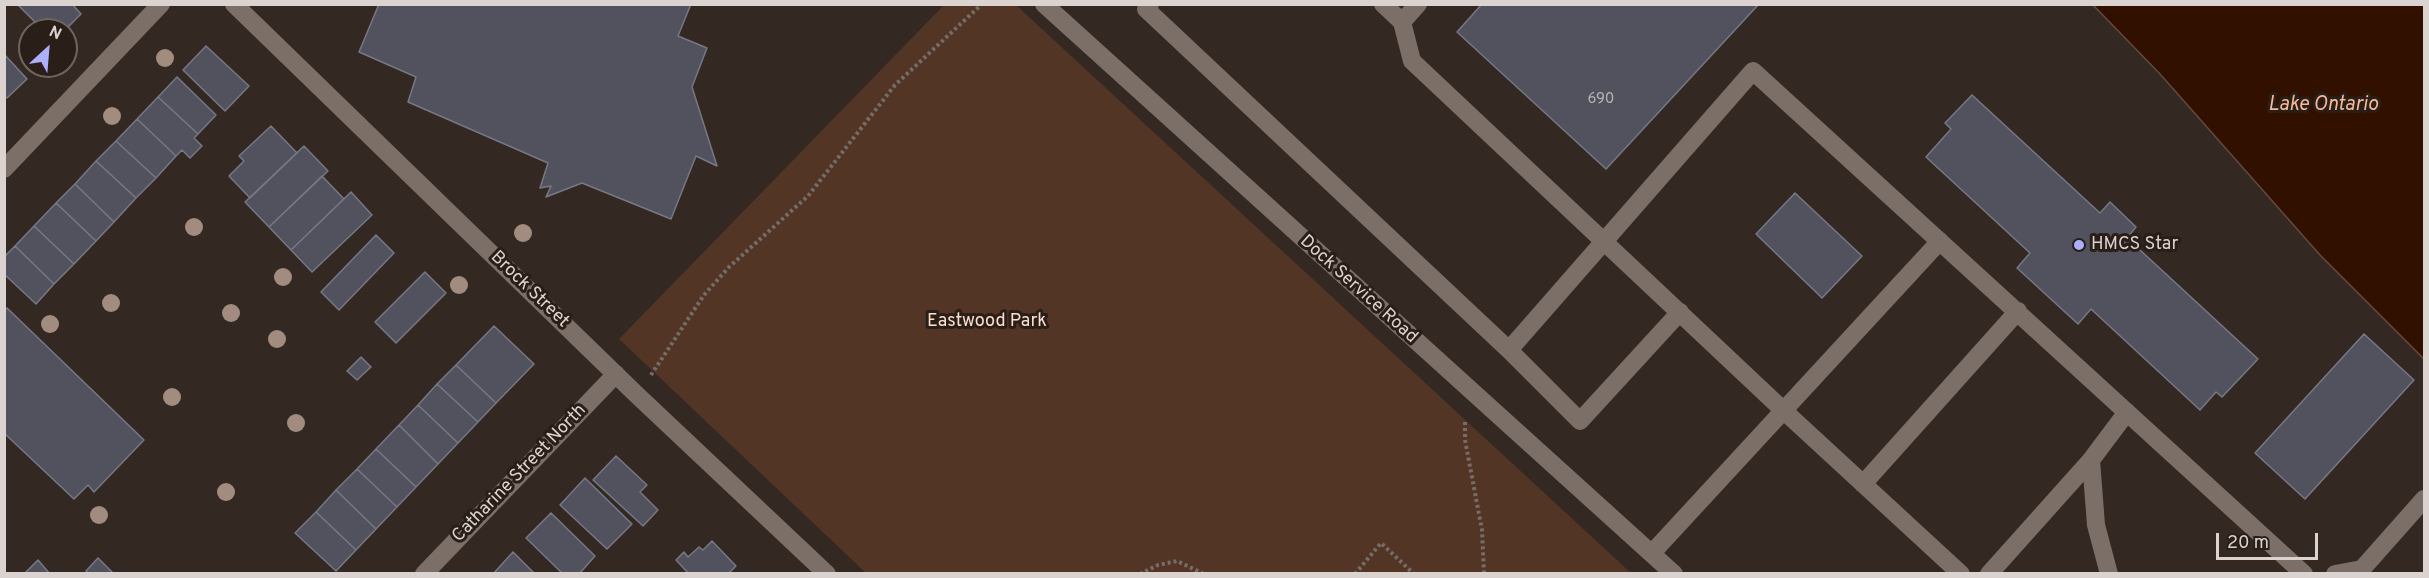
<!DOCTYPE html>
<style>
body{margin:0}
#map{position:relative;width:2429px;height:578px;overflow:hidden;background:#332822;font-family:Overpass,sans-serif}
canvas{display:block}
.frame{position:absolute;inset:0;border:6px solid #dbd3cf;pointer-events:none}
.north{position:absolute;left:18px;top:18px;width:60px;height:60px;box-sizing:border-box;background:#291e18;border:2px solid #706661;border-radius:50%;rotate:26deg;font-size:16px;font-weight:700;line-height:24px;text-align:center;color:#dbd3cf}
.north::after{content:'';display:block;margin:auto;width:21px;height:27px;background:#adaffb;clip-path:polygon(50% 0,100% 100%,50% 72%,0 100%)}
.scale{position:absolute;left:2216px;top:533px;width:102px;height:27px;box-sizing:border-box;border:3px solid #dbd3cf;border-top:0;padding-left:8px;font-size:18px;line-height:21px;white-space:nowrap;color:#dbd3cf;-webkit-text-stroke:4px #291e18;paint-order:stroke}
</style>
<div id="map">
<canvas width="2429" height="578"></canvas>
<div class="frame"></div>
<div class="north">N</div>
<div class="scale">20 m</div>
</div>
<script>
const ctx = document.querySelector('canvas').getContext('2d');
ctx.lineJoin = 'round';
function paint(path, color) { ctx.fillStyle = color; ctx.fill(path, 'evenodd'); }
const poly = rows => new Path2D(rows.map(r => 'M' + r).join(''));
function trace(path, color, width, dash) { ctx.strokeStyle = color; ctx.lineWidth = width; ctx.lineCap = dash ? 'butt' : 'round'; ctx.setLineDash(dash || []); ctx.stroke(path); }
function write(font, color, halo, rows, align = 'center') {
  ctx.font = font + ' Overpass,sans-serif'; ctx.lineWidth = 6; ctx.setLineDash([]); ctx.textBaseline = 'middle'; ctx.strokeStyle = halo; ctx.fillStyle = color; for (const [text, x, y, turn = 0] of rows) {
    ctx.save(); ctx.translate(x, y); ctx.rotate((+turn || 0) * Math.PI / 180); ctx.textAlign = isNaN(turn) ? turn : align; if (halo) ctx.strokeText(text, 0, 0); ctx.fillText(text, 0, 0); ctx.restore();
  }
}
paint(poly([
 [945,4,1016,5,1631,573,866,573,619,339]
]), '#523525');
const water = poly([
 [2093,5,2424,5,2424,359,2320,255,2160,74,2093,5]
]);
paint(water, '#311000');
trace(water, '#644a3e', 1.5);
const building = poly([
 [72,4,81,14,65,30,43,30,18,5,72,4],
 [379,4,691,4,678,36,707,48,692,87,717,166,696,156,671,219,582,183,546,197,551,186,540,188,548,163,408,102,416,77,359,52,379,4],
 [1482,4,1759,4,1606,169,1457,32,1482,4],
 [206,46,249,86,225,111,183,70,206,46],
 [4,54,27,79,7,98,4,96,4,54],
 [177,77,216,115,198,134,158,97,177,77],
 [1972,95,2100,213,2110,202,2136,227,2127,238,2258,359,2222,397,2216,392,2200,410,2091,309,2078,324,2017,268,2030,253,1926,157,1951,129,1945,123,1972,95],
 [158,97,198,134,194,138,202,146,190,158,182,150,176,156,137,119,158,97],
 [137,119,176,156,156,178,116,141,137,119],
 [271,126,297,153,250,198,229,176,244,161,239,156,271,126],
 [116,141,156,178,136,198,96,161,116,141],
 [304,146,328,171,269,227,245,202,304,146],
 [96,161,136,198,114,222,75,184,96,161],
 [322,176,344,199,291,250,269,227,322,176],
 [75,184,114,222,96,241,56,203,75,184],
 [351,192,372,215,312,272,291,250,351,192],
 [1795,193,1862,256,1822,298,1756,234,1795,193],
 [56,203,96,241,74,264,34,226,56,203],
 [34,226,74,264,54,284,15,246,34,226],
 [376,235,394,253,339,310,321,292,376,235],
 [15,246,54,284,36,304,4,274,4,257,15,246],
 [425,272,446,293,396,343,375,322,425,272],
 [7,308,144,440,94,492,88,485,74,499,4,433,4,311,7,308],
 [494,326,534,364,496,403,456,365,494,326],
 [2364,334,2414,380,2305,499,2255,453,2364,334],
 [361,357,371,367,357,380,347,371,361,357],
 [456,365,496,403,478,422,437,384,456,365],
 [437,384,478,422,458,443,418,405,437,384],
 [418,405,458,443,438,464,399,425,418,405],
 [399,425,438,464,416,487,376,449,399,425],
 [376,449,416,487,397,507,357,469,376,449],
 [616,456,647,485,640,492,658,510,643,526,593,480,616,456],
 [357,469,397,507,376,529,336,490,357,469],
 [585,478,632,524,607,549,560,505,585,478],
 [336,490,376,529,356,550,316,512,336,490],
 [316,512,356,550,336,571,295,533,316,512],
 [551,513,595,556,579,574,563,574,526,538,551,513],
 [712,541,736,566,728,574,689,574,676,560,684,552,688,557,699,547,703,550,712,541],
 [513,552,535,574,493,574,513,552],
 [98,558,113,573,112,574,89,574,86,571,98,558],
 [38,560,50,574,24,574,38,560]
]);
paint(building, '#51525e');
trace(building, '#777885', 1.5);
trace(poly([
 [651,375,704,295,729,267,808,196,895,85,982,4],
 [1465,422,1465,440,1482,530,1484,574],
 [1140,574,1158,565,1177,561,1204,574],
 [1355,574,1381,543,1414,574]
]), '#776d68', 4, [3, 3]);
trace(poly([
 [234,4,638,396,827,574],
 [1044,4,1674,574],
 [1150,4,1146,9,1509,350,1753,71,2304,574],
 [1383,4,1402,22,1412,61,1783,410,1961,574],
 [1402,22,1418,4],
 [4,169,161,4],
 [1509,350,1580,421,1680,312],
 [1863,484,2018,311],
 [1652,553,1940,241],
 [424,574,616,374],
 [1989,574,2091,460],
 [2109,574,2096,525,2091,460,2127,412],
 [2335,574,2362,569,2424,499]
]), '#7c6f68', 18);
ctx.fillStyle = '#a28c80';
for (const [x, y] of [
 [165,58],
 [112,116],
 [194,227],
 [523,233],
 [283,277],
 [459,285],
 [111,303],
 [231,313],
 [50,324],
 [277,339],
 [172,397],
 [296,423],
 [226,492],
 [99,515]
]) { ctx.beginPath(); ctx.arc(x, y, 9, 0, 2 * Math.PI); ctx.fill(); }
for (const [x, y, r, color] of [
 [2079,245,6,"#adaffb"]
]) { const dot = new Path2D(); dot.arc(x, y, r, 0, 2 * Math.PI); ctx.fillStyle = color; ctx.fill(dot); trace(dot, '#291e18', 2); }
write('15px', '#b8b3b3', null, [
 ["690",1601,100]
]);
write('18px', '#dbd3cf', '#291e18', [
 ["HMCS Star",2091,245]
], 'left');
write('18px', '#dbd3cf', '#291e18', [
 ["Brock Street",529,290,44],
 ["Dock Service Road",1358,290,42],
 ["Catharine Street North",520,474,-46]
]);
write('18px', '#fdddcc', '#291e18', [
 ["Eastwood Park",987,322]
]);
write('italic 20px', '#f7b898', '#291e18', [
 ["Lake Ontario",2323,106]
]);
</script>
